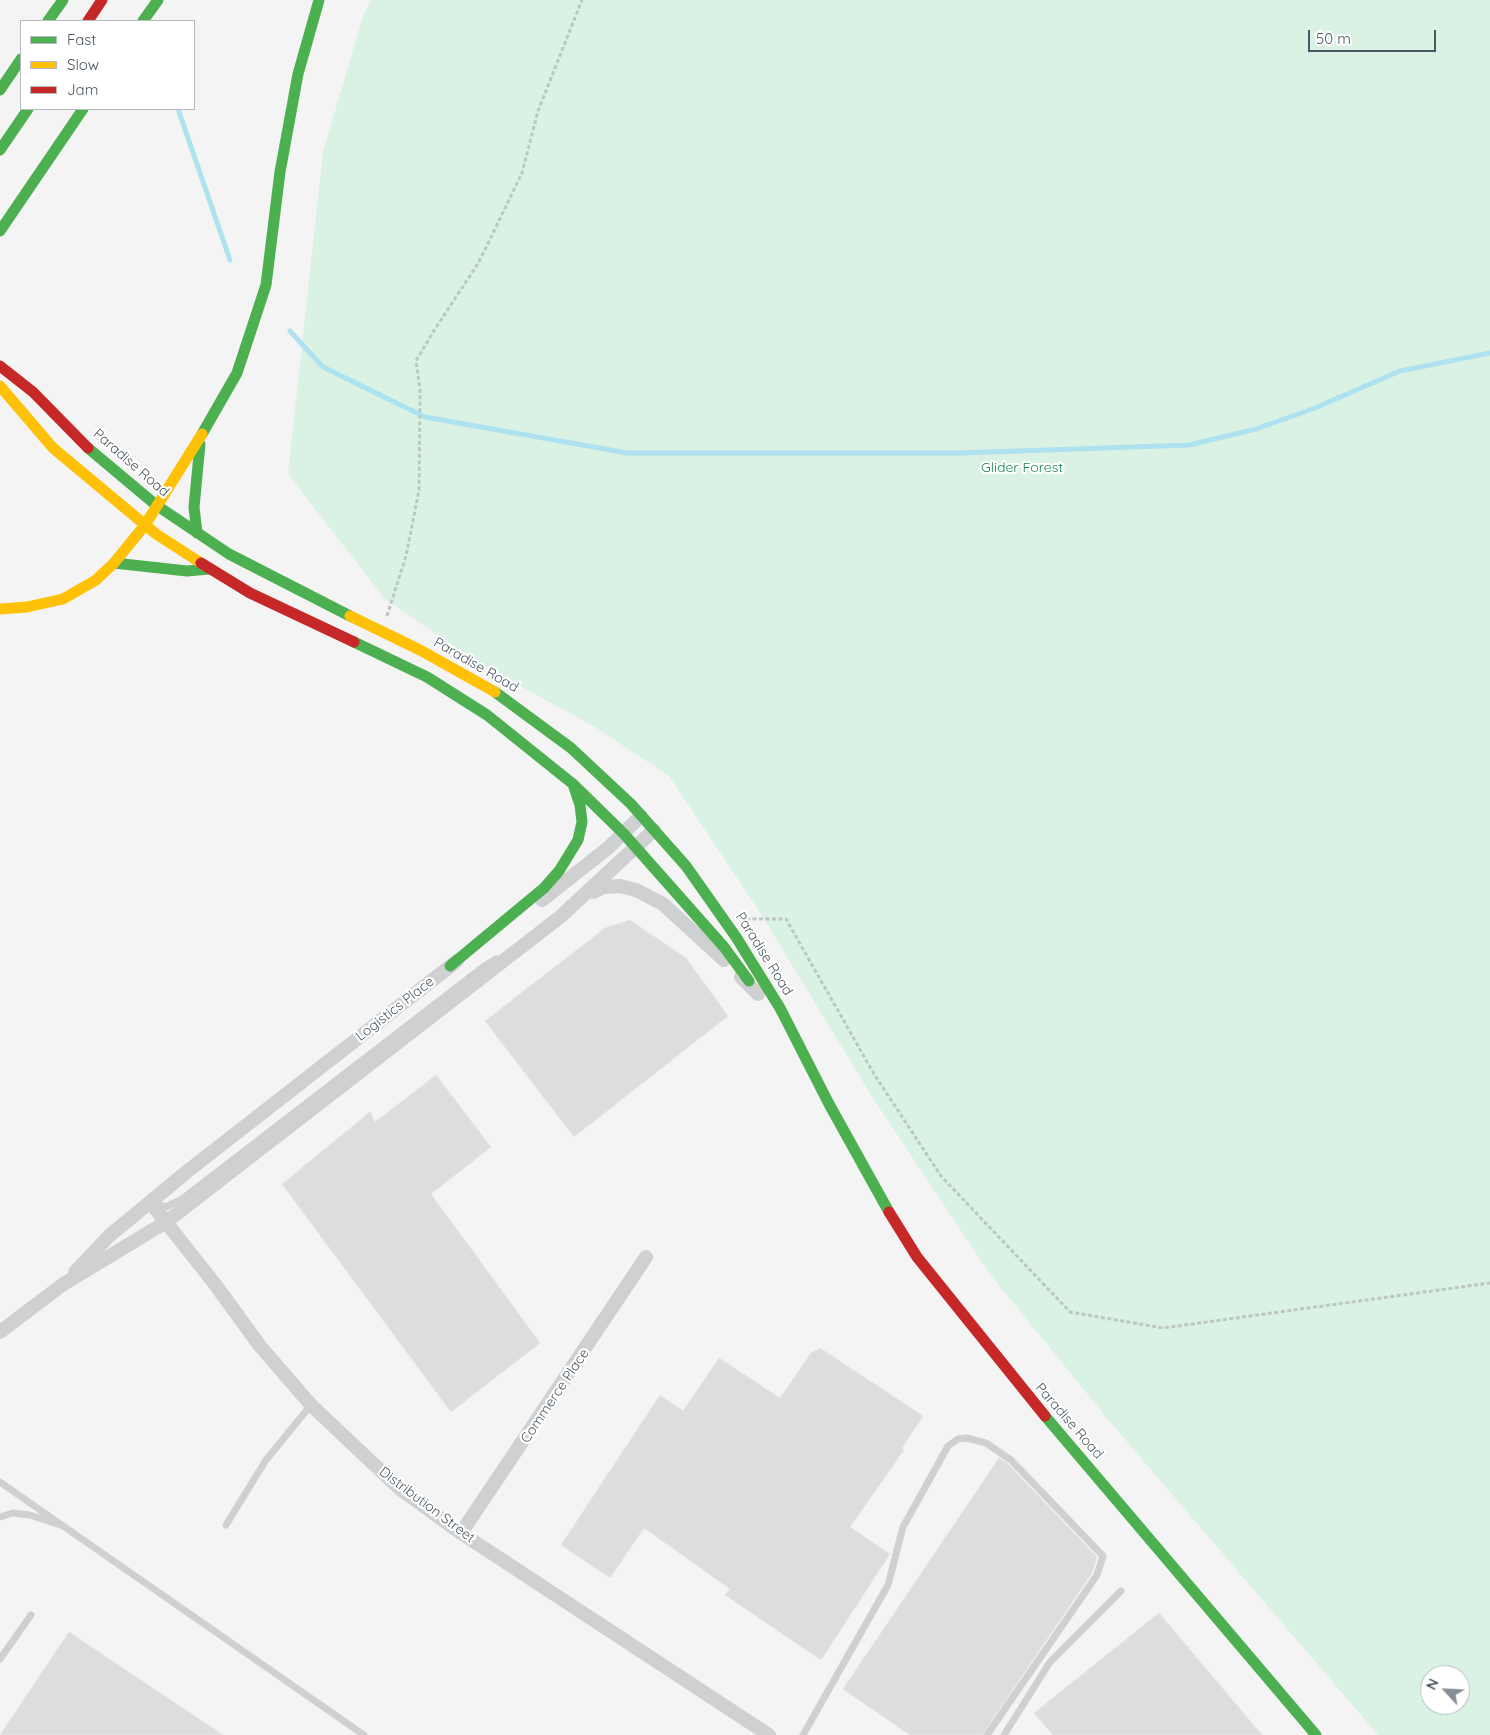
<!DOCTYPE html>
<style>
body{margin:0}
#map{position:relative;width:1490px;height:1735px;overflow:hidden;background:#f4f4f4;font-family:Quicksand,sans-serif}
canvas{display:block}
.legend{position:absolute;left:20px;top:20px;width:175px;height:90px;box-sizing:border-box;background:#fff;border:1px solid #b7bbc0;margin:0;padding:6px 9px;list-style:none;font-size:15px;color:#4a5661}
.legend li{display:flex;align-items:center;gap:10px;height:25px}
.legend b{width:25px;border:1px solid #b7bbc0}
.north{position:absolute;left:1420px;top:1665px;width:50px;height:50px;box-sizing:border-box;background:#fff;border:1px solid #b7bbc0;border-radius:50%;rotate:295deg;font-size:14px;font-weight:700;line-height:20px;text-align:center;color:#4a5661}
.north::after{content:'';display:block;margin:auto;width:18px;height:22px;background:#868d94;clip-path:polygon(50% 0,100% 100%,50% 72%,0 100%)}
.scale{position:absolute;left:1308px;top:30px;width:128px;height:22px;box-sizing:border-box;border:2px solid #4a5661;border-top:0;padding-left:6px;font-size:15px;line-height:18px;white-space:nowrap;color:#4a5661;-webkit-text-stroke:4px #fff;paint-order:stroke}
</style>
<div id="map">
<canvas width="1490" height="1735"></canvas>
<ul class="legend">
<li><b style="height:6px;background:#4caf50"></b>Fast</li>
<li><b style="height:6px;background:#ffc107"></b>Slow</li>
<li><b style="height:6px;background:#c62828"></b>Jam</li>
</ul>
<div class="north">N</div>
<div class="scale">50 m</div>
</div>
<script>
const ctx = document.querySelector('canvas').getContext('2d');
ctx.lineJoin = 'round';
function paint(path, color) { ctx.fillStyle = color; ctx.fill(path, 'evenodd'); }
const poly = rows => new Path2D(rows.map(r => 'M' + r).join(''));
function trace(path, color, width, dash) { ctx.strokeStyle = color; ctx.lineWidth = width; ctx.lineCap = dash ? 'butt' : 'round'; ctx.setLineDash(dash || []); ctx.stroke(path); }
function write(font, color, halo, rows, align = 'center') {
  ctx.font = font + ' Quicksand,sans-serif'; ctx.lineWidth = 4.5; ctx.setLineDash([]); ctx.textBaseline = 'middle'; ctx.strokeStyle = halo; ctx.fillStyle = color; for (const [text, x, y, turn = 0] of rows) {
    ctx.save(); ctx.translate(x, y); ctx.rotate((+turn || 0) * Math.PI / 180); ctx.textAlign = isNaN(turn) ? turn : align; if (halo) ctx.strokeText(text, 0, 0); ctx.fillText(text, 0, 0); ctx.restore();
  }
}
paint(poly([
 [371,0,1490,0,1490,1735,1378,1735,1111,1423,989,1273,871,1095,761,914,669,776,595,727,478,663,384,598,288,474,323,152,363,16],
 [1430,1675,1460,1675,1460,1705,1430,1705]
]), '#d9f2e3');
trace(poly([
 [178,109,230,260],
 [290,331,323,367,425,417,627,453,961,453,1189,445,1256,429,1315,408,1400,371,1490,353]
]), '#aee2f0', 5);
const building = poly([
 [630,920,686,958,728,1016,574,1137,485,1021,605,928,630,920],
 [436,1075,491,1147,431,1194,540,1343,451,1412,282,1184,370,1112,375,1122,436,1075],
 [820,1348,923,1416,902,1448,904,1450,850,1527,890,1554,821,1660,725,1595,730,1589,644,1528,610,1578,561,1545,660,1395,683,1411,719,1358,780,1398,811,1353,820,1348],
 [999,1458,1008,1464,1097,1557,1092,1573,982,1735,910,1735,843,1689,999,1458],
 [1159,1613,1262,1735,1053,1735,1034,1713,1159,1613],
 [69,1632,223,1735,0,1735,69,1632]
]);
paint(building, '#ddddde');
trace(building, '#e5e6e7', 1);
trace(poly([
 [387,616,406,556,419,490,420,390,416,361,435,329,479,262,522,173,538,111,582,0],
 [746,919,786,919,874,1074,941,1176,1070,1312,1163,1328,1490,1283]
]), '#bcc7c4', 3, [4, 2.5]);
trace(poly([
 [155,1204,166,1207,182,1199,483,967,496,959],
 [0,1482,364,1735],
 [0,1517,13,1513,30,1515,60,1525],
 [226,1525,266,1460,311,1405],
 [0,1659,31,1615],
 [803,1735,888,1585,903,1527,948,1446,958,1439,967,1438,986,1443,1011,1460,1103,1556,1097,1575,987,1735],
 [1004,1735,1050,1662,1121,1591]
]), '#ced0d2', 7);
trace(poly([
 [593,892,604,887,620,886,636,890,663,904,724,960],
 [542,900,608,848,641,816],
 [741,977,758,994],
 [150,1202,214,1283,260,1346,311,1405,399,1488,461,1533,769,1735],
 [75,1272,109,1236,189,1170,457,961],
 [0,1332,62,1285,166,1222,560,917,654,830],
 [461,1533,646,1257]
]), '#ced0d2', 14);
trace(poly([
 [48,21,63,0],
 [143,21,158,0],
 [0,90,21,59],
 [0,150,28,109],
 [0,231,83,109],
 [202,434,237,373,266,285,280,172,298,74,319,0],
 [88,448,156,505,229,554,350,616],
 [197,533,194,507,200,444],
 [114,563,187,571,209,569],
 [354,642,427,677,487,715,573,784,624,834,724,947,749,981],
 [495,692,571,748,631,804,686,866,736,937,780,1008,829,1104,889,1212],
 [450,966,544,888,559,871,578,840,582,822,580,805,573,784],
 [1045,1416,1316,1735]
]), '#4caf50', 11);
trace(poly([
 [0,386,53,448,156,534,201,563],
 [0,609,27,607,63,599,96,580,114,563,145,525,202,434],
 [350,616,420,650,495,692]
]), '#ffc107', 11);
trace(poly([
 [88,21,102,0],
 [0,366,33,392,88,448],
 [201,563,250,593,354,642],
 [889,1212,917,1257,1045,1416]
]), '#c62828', 11);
write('14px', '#4a5661', '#fff', [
 ["Paradise Road",131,463,41],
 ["Paradise Road",476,665,30],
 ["Paradise Road",764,954,58],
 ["Logistics Place",395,1009,-38],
 ["Commerce Place",555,1396,-56],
 ["Paradise Road",1069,1421,49],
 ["Distribution Street",427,1505,37]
]);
write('14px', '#17864f', '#fff', [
 ["Glider Forest",1022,468]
]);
</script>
